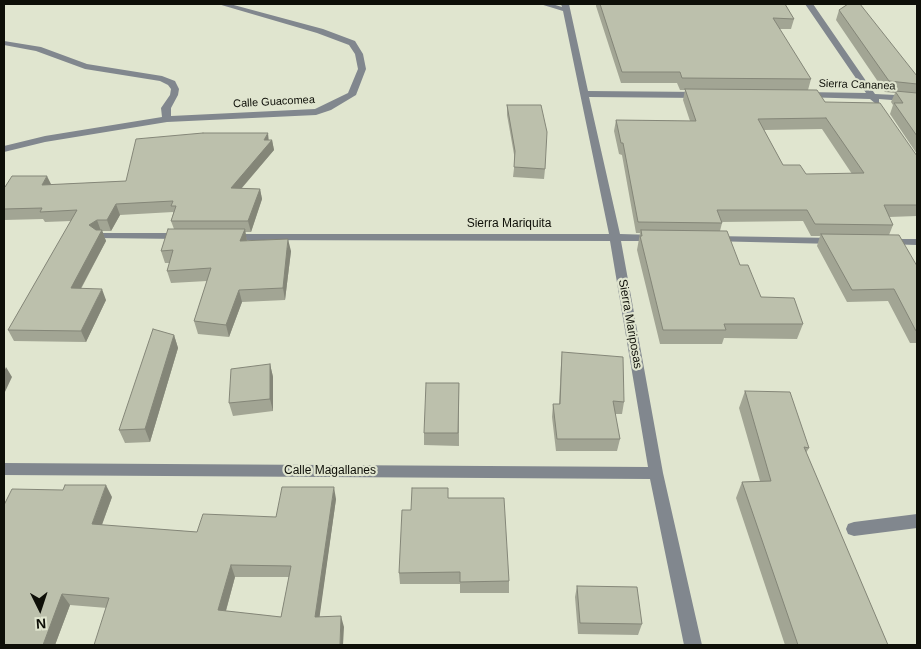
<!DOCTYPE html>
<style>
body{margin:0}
#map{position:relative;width:921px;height:649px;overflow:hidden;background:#e0e5cf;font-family:Helvetica,sans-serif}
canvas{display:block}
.frame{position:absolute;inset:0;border:5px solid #0e0f08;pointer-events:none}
.north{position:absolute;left:15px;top:584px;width:50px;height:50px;-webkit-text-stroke:4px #e0e5cf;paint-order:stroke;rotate:176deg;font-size:14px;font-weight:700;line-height:20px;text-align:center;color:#0e0f08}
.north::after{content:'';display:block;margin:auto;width:18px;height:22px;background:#0e0f08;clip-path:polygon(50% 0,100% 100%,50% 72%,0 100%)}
</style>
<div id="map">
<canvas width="921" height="649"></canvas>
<div class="frame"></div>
<div class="north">N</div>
</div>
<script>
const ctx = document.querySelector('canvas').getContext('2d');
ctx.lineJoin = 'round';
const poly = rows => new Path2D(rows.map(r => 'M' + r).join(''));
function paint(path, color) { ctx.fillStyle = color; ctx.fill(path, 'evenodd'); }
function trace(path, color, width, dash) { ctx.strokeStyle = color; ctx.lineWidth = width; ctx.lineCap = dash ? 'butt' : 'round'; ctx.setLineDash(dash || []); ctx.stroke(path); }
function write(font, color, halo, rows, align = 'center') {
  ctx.font = font + ' Helvetica,sans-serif'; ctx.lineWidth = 4.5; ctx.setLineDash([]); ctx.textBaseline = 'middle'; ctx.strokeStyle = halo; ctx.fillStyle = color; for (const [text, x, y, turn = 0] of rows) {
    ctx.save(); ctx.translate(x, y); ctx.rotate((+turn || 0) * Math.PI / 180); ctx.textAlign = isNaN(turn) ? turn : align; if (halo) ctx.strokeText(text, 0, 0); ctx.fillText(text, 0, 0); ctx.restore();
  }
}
paint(poly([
 [917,514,917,528,854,536,848,534,846,529,848,524,854,522,917,514]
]), '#81878e');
paint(poly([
 [218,4,230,4,323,29,355,41,363,54,366,69,356,95,331,110,316,115,167,122,45,142,4,152,4,146,45,136,162,117,161,108,170,95,171,89,168,85,160,81,85,69,36,51,4,45,4,41,41,47,87,64,162,76,175,81,179,89,178,95,171,108,171,116,315,109,348,93,358,69,355,54,349,45,317,33,218,4],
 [540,4,552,4,562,7,561,4,569,4,588,91,701,92,705,95,701,98,589,97,620,234,655,235,661,238,655,241,621,241,663,473,702,645,684,645,650,479,4,475,4,463,648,467,610,241,230,240,224,237,230,234,609,234,563,11,540,4],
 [805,4,813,4,875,94,917,96,917,102,879,99,879,103,876,104,870,99,801,97,801,93,804,92,866,93,805,4],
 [101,233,182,233,188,236,182,239,97,238,95,236,97,234,101,233],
 [712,236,835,238,841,241,835,244,708,241,706,239,712,236],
 [887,239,917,239,917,245,883,244,881,242,883,240,887,239]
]), '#81878e');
paint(poly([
 [596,4,785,4,794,19,791,29,779,29,811,79,808,90,825,102,917,156,917,216,889,217,893,225,889,235,917,266,917,343,910,343,888,301,847,302,817,246,820,236,811,236,803,221,721,222,722,223,720,231,740,265,761,297,803,324,797,339,724,338,722,344,660,344,637,250,640,233,636,233,622,155,619,154,614,131,616,120,690,121,683,100,685,90,680,90,677,83,621,83,596,6],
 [822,129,852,174,806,174,783,165,764,130],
 [839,10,917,76,917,154,890,114,893,105,891,102,895,93,885,92,836,20],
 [507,105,545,169,544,179,513,177,515,160,507,115],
 [269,140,272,140,274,150,242,188,260,189,262,199,251,232,245,232,247,241,291,251,285,300,242,302,229,337,198,334,194,321,207,281,171,283,167,271,170,263,165,263,161,251,174,229,171,221,173,214,173,212,120,215,111,231,102,231,106,241,81,289,106,300,86,342,14,341,8,330,71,221,45,222,43,219,4,220,4,187,126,181],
 [174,335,178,348,150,442,125,443,119,430],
 [562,352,624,402,622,414,615,414,620,439,617,451,556,451,552,417,553,404,559,404,561,365],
 [270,364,273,377,273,411,233,416,229,403],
 [459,383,459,446,424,445,424,433],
 [745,391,809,448,806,453,888,645,785,645,736,498,742,482,760,481,739,408],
 [112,497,102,525,197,532,276,517,336,499,319,617,344,627,70,605,55,645,4,645],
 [235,577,289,577,281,617,226,611],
 [448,498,509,581,509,593,460,593,460,584,400,584,399,573,411,510],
 [577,586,642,624,638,635,578,634,575,597]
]), '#a2a594');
paint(poly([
 [268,133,269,143,272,140,274,150,233,198,231,188,264,140],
 [47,176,52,186,42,185],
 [260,189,262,199,251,232,248,221],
 [116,204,120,215,111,231,107,220],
 [97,220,101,231,93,235,89,225],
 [245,229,247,241,240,241],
 [102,230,106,241,75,299,71,288],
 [288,239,291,251,285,300,283,288],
 [102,289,106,300,86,342,81,331],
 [239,290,242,302,229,337,226,325],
 [174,335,178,348,150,442,145,429],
 [270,364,273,377,273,411,270,399],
 [6,367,12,377,4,394,4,372],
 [106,485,112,497,98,535,92,524],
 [334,487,336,499,318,628,315,617],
 [231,565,235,577,223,621,218,610],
 [62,594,70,605,55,645,43,645],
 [341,616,344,627,343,645,340,645]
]), '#848678');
const building = poly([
 [600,4,785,4,794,19,773,18,811,79,682,78,680,72,622,72,600,4],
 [848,4,860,4,917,76,917,84,889,81,839,10,848,4],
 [685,89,817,90,825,102,880,103,917,156,917,205,884,205,893,225,815,224,807,210,717,210,722,223,638,222,623,143,621,143,616,120,696,121,685,89],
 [826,118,864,173,806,174,800,165,783,165,758,119,826,118],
 [895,91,917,93,917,136,894,103,903,103,895,91],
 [507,105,541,105,547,132,545,169,514,167,515,151,507,105],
 [203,133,268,133,264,140,272,140,231,188,260,189,248,221,171,221,176,206,171,206,173,201,116,204,107,220,97,220,89,225,96,230,102,230,71,288,102,289,81,331,8,330,77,210,40,212,42,208,4,209,4,187,5,187,12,176,47,176,42,185,126,181,136,139,203,133],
 [168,229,245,229,240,241,288,239,283,288,239,290,226,325,194,321,211,268,167,271,173,250,161,251,168,229],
 [641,230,727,231,740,265,748,265,761,297,794,298,803,324,724,324,726,330,663,330,640,236,642,236,641,230],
 [821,234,899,235,917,266,917,331,916,331,894,289,852,290,821,234],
 [153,329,174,335,145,429,119,430,153,329],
 [562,352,623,357,624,402,613,401,620,439,557,439,553,404,560,404,562,352],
 [270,364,270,399,229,403,231,369,270,364],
 [426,383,459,383,458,433,424,433,426,383],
 [745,391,790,392,809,448,804,447,888,645,798,645,742,482,771,481,745,391],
 [65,485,106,485,92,524,197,532,203,514,276,517,282,487,334,487,315,617,341,616,340,645,94,645,109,598,62,594,43,645,4,645,4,505,12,489,63,490,65,485],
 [231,565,291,566,281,617,218,610,231,565],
 [412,488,448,488,448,498,504,498,509,581,460,582,460,572,399,573,402,510,411,510,412,488],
 [577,586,637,587,642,624,580,623,577,586]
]);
paint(building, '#bcc0ac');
trace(building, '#848678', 1);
write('11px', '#0e0f08', '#e0e5cf', [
 ["Sierra Cananea",857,85,2],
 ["Calle Guacomea",274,102,-3]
]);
write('12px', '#0e0f08', '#e0e5cf', [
 ["Sierra Mariquita",509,224],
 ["Sierra Mariposas",630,324,80],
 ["Calle Magallanes",330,471]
]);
</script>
